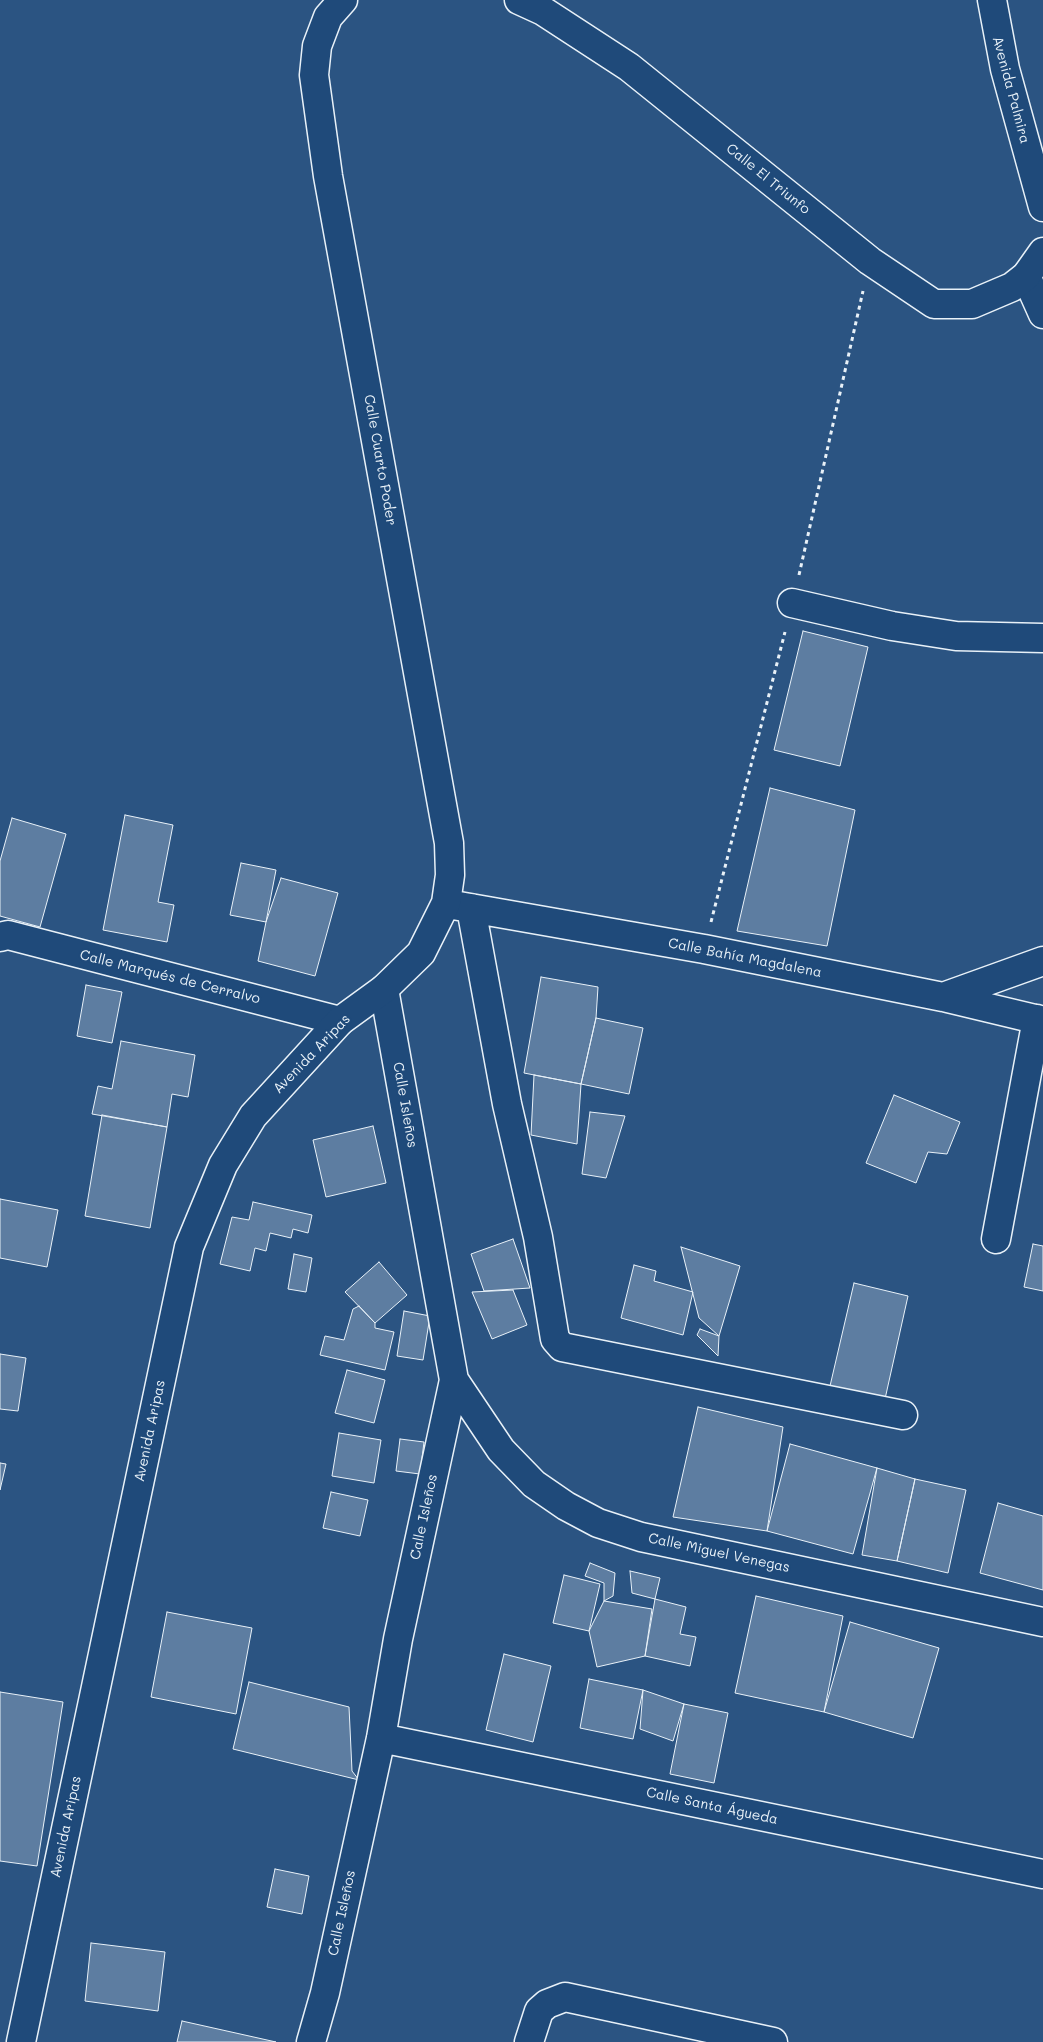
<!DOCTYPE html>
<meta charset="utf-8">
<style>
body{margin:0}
canvas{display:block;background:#2b5482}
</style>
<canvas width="1043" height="2042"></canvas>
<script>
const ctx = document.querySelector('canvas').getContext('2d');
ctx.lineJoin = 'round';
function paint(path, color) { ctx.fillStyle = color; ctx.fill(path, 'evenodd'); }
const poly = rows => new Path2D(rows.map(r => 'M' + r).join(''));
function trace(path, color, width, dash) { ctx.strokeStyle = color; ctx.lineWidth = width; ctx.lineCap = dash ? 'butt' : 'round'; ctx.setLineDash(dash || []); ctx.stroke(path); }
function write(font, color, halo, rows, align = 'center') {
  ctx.font = font + ' Mali,sans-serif'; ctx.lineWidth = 4; ctx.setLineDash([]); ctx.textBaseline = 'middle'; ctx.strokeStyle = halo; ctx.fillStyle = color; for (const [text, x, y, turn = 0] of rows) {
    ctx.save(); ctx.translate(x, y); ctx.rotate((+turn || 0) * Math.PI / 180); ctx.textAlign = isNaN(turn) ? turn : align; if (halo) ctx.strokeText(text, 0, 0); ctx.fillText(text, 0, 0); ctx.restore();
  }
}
const building = poly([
 [803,631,868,647,840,766,774,750,803,631],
 [770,788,855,810,827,946,737,931,770,788],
 [125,815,173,825,158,902,174,905,167,942,103,930,125,815],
 [12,818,66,834,40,927,0,916,0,861,12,818],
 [241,863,276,870,266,922,230,915,241,863],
 [281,878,338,893,315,976,258,961,266,922,281,878],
 [541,977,598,987,596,1018,581,1084,524,1073,541,977],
 [86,985,122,992,112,1043,77,1036,86,985],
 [596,1018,643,1028,629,1094,581,1084,596,1018],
 [121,1041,195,1055,188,1097,172,1094,167,1127,92,1114,98,1086,112,1089,121,1041],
 [534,1075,581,1084,577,1144,531,1135,534,1075],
 [894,1095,960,1122,947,1154,928,1152,916,1183,866,1163,894,1095],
 [590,1112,625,1116,606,1178,582,1174,590,1112],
 [102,1115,167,1127,150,1228,85,1216,102,1115],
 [373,1126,386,1183,326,1197,313,1140,373,1126],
 [0,1199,58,1210,47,1267,0,1258,0,1199],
 [253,1202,312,1215,308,1233,293,1229,291,1238,270,1233,266,1251,255,1248,250,1271,220,1264,232,1217,249,1220,253,1202],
 [513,1239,530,1288,484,1291,471,1254,513,1239],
 [1033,1244,1043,1246,1043,1291,1024,1287,1033,1244],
 [681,1247,740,1266,719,1336,699,1318,681,1247],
 [294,1254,312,1258,306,1292,288,1289,294,1254],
 [379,1262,407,1295,375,1323,345,1292,379,1262],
 [634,1265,656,1271,654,1281,693,1292,683,1335,621,1318,634,1265],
 [854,1283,908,1296,885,1399,830,1386,854,1283],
 [513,1290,527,1325,492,1339,472,1292,513,1290],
 [359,1306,375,1323,375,1328,394,1332,385,1370,320,1355,325,1336,344,1340,353,1309,359,1306],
 [404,1311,430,1316,423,1360,397,1356,404,1311],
 [700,1329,719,1336,718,1356,697,1335,700,1329],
 [0,1354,26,1358,18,1411,0,1409,0,1354],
 [347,1370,385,1380,374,1423,335,1413,347,1370],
 [698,1407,783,1427,767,1531,673,1517,698,1407],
 [339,1433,381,1440,374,1483,332,1476,339,1433],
 [400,1439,424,1442,420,1474,396,1471,400,1439],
 [790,1444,877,1468,853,1554,767,1531,790,1444],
 [0,1463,6,1464,0,1490,0,1463],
 [877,1468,915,1479,897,1561,862,1555,877,1468],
 [915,1479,966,1490,948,1573,897,1561,915,1479],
 [331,1492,368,1500,360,1536,323,1528,331,1492],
 [998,1503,1043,1516,1043,1590,980,1573,998,1503],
 [590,1563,615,1573,613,1596,604,1601,604,1583,585,1576,590,1563],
 [630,1571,660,1578,655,1599,632,1593,630,1571],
 [564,1575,600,1584,589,1631,553,1623,564,1575],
 [756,1596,843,1616,824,1712,735,1693,756,1596],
 [655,1599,686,1607,680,1634,696,1637,690,1666,645,1656,655,1599],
 [604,1601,652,1609,645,1656,597,1667,589,1631,604,1601],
 [167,1612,252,1628,236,1714,151,1697,167,1612],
 [850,1622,939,1648,913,1738,824,1712,850,1622],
 [504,1654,551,1666,533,1742,486,1730,504,1654],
 [589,1679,643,1690,633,1739,580,1728,589,1679],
 [249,1682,349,1707,352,1771,359,1780,233,1749,249,1682],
 [643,1690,684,1704,673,1741,640,1729,643,1690],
 [0,1692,63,1702,37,1866,0,1861,0,1692],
 [684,1704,728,1713,714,1783,670,1774,684,1704],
 [275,1869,309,1876,302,1914,267,1907,275,1869],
 [91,1943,165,1952,158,2011,85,2001,91,1943],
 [182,2021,276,2042,177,2042,182,2021]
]);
paint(building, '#5d7da1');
trace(building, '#e8f1f8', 1);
const street = poly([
 [1026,276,1043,314],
 [792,603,892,626,956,636,1043,638],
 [453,905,704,949,943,997,1043,1021],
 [471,908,507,1104,538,1237,555,1339,562,1347,903,1415],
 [0,937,8,935,340,1021],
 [943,997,1043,961],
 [996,1239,1037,1019],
 [454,1380,501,1450,534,1484,566,1506,598,1523,641,1537,1043,1622],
 [381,1738,1043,1874],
 [311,2042,325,1993,381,1738,398,1639,454,1380,384,989],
 [529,2042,539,2011,547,2004,565,1997,773,2042]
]);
const secondary = poly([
 [519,0,543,11,629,67,870,261,934,304,972,304,1012,287,1026,276,1043,252],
 [992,0,1005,69,1043,207],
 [21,2042,189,1247,223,1165,253,1116,340,1021,384,989,421,953,446,903,450,875,449,843,328,176,314,75,317,46,328,17,343,0]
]);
trace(street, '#e8f1f8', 31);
trace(secondary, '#e8f1f8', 31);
trace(poly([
 [799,575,863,291],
 [711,922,785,632]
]), '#e8f1f8', 3, [4, 4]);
trace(street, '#1f4a7a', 28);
trace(secondary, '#1f4a7a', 28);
write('14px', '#e8f1f8', '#1f4a7a', [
 ["Avenida Palmira",1011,90,75],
 ["Calle El Triunfo",768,179,39],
 ["Calle Cuarto Poder",380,460,80],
 ["Calle Bahía Magdalena",745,958,11],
 ["Calle Marqués de Cerralvo",170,977,14],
 ["Avenida Aripas",312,1054,-46],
 ["Calle Isleños",405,1105,80],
 ["Avenida Aripas",150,1431,-78],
 ["Calle Isleños",424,1517,-78],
 ["Calle Miguel Venegas",719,1553,12],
 ["Calle Santa Águeda",712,1806,12],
 ["Avenida Aripas",66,1827,-78],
 ["Calle Isleños",342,1913,-78]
]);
</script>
